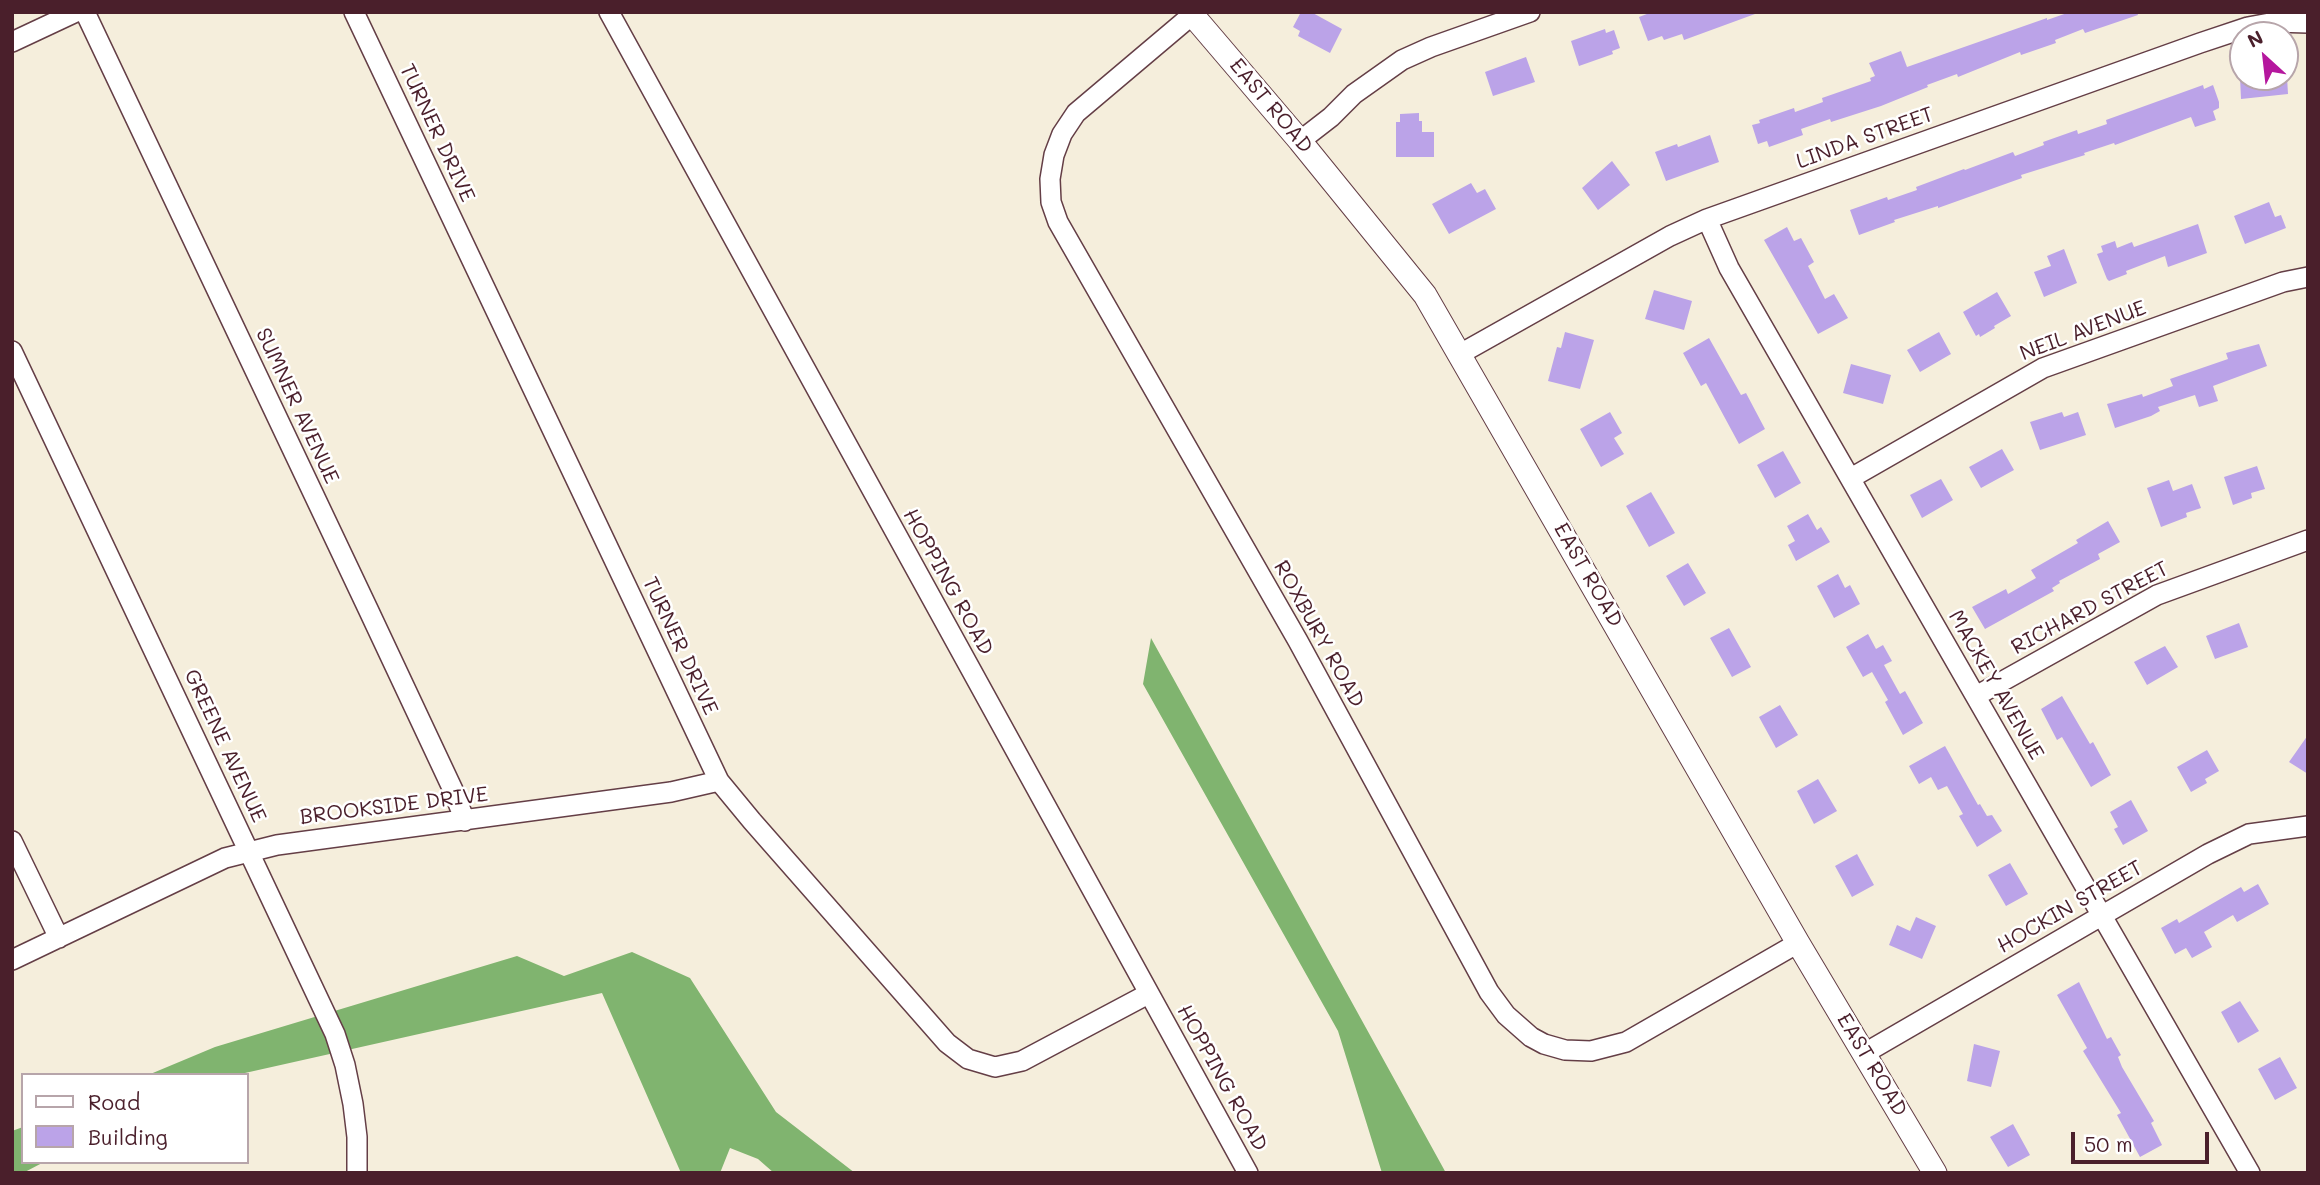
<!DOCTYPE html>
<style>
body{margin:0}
#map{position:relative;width:2320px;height:1185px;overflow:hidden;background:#f5eedc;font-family:Mali,sans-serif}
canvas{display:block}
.frame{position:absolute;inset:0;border:14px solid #4a1f2b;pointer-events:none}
.legend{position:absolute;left:21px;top:1073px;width:228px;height:91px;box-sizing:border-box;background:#fff;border:2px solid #b7a5aa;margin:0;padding:9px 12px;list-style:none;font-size:21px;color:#4a1f2b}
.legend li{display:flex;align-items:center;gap:14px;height:35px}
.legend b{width:35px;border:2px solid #b7a5aa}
.north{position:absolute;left:2229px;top:21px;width:70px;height:70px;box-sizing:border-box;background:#fff;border:2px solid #b7a5aa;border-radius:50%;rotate:333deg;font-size:19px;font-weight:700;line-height:28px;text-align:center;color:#4a1f2b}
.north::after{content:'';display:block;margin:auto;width:24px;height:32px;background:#b5179e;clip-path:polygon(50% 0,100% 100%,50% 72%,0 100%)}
.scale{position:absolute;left:2071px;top:1132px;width:138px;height:32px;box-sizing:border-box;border:4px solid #4a1f2b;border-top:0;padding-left:9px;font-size:21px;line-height:24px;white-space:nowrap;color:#4a1f2b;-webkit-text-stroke:5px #fff;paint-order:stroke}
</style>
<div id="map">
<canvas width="2320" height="1185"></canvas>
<div class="frame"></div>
<ul class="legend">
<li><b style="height:9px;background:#fff"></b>Road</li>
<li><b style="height:19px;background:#bba3e8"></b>Building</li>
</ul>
<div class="north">N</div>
<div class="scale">50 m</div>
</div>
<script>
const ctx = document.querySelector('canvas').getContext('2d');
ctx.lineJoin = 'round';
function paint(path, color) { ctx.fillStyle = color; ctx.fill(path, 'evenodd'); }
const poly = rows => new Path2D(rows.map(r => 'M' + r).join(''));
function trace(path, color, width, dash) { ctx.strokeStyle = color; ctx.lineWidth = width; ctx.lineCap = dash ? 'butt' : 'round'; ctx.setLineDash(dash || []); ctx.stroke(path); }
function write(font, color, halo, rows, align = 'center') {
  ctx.font = font + ' Mali,sans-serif'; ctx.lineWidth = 5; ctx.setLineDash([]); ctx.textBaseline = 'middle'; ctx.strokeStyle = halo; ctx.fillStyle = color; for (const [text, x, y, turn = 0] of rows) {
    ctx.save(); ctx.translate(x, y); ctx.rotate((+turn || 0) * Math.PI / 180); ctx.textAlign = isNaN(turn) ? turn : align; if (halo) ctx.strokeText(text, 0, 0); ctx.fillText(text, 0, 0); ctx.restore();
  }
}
paint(poly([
 [1151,638,1446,1173,1382,1173,1338,1031,1143,684],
 [632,952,690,978,776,1112,855,1173,774,1173,758,1159,730,1148,720,1173,681,1173,602,993,236,1075,148,1075,215,1047,517,956,564,976],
 [23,1127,23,1162,44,1162,23,1173,12,1173,12,1131]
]), '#80b46f');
paint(poly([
 [1301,12,1311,12,1342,29,1330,53,1298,36,1300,31,1293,27],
 [1652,12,1755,12,1755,14,1684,40,1682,34,1664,40,1662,36,1648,41,1639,17],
 [2070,12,2137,12,2138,15,2085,33,2083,29,2055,40,2056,43,2021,55,2020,52,1958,77,1957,74,1927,85,1928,87,1881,106,1831,122,1830,119,1801,129,1803,135,1769,147,1767,141,1758,144,1752,125,1760,123,1759,120,1794,108,1795,112,1823,102,1822,98,1871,81,1870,78,1875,76,1869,63,1901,51,1907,67,2047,18,2047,20],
 [1605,29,1606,33,1614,30,1620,48,1612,51,1613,54,1579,66,1571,41],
 [1526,57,1535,82,1493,96,1485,72],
 [2240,77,2287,77,2288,94,2241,99],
 [2203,85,2204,89,2213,85,2219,102,2219,108,2213,111,2216,120,2195,127,2191,117,2115,145,2114,143,2084,153,2085,155,2021,175,2022,178,1938,208,1938,206,1894,220,1895,222,1859,235,1850,210,1887,197,1888,200,1917,190,1916,187,1964,169,1965,170,2013,152,2015,156,2044,145,2043,142,2077,130,2078,134,2107,124,2106,120],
 [1419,113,1419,121,1422,121,1422,132,1434,132,1434,157,1396,157,1396,122,1400,122,1400,114],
 [1710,135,1719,162,1666,181,1655,152,1677,144,1678,147],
 [1612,161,1630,185,1598,210,1582,188],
 [1471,183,1477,193,1485,189,1496,209,1449,234,1432,204],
 [2269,202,2275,217,2281,215,2286,228,2245,244,2234,216],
 [2198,224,2207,253,2168,267,2165,256,2126,271,2127,274,2109,281,2107,279,2097,254,2103,252,2101,246,2115,241,2117,248,2132,242,2134,247],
 [1787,227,1794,241,1801,238,1814,262,1808,266,1825,299,1834,294,1848,318,1818,334,1764,240],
 [2064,249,2077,283,2044,297,2034,272,2051,266,2047,256],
 [1654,290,1692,301,1684,330,1645,319],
 [1997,292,2011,316,1994,326,1995,328,1980,337,1979,334,1976,336,1963,312],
 [1565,332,1594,340,1580,389,1548,381,1557,347,1561,348],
 [1939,332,1951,354,1920,372,1907,350],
 [1709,338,1741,395,1746,393,1765,429,1739,444,1706,383,1701,386,1683,353],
 [2259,344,2267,366,2213,386,2218,401,2199,407,2195,395,2158,407,2160,411,2151,416,2115,428,2107,404,2142,394,2143,397,2173,386,2170,379,2228,359,2226,353],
 [1851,364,1891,375,1883,404,1843,393],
 [1610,412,1622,433,1614,438,1624,454,1601,467,1580,429],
 [2062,412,2064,417,2078,412,2086,435,2040,450,2030,422],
 [2002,449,2014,470,1981,488,1969,467],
 [1783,451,1801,483,1775,498,1757,465],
 [2257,466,2265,489,2251,493,2252,498,2233,505,2224,477],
 [1941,479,1953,500,1922,518,1910,495],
 [2169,480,2173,491,2192,484,2201,508,2186,513,2187,517,2161,527,2147,488],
 [1651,492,1675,533,1649,547,1626,506],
 [1808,514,1817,530,1821,527,1830,542,1796,561,1788,545,1795,541,1787,526],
 [2108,521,2120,542,2098,554,2100,559,2059,581,2060,583,2052,588,2054,591,1985,629,1972,607,2006,589,2008,594,2036,578,2031,570,2078,543,2076,540],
 [1688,563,1706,593,1684,606,1666,576],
 [1838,574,1845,588,1850,585,1860,604,1834,618,1817,586],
 [2239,623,2248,647,2215,659,2206,636],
 [1729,628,1751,667,1732,677,1710,638],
 [1868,634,1876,649,1883,645,1892,661,1884,665,1900,694,1905,691,1923,723,1903,735,1885,702,1888,700,1872,672,1863,677,1846,647],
 [2165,646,2178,667,2147,685,2134,662],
 [2062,696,2090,744,2093,742,2111,775,2091,787,2062,737,2057,740,2041,709],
 [1780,705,1798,735,1776,748,1759,717],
 [2308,735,2308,774,2289,762],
 [1945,746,1978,805,1980,804,1987,816,1992,815,2002,831,1977,847,1959,816,1963,814,1947,786,1938,790,1931,777,1919,784,1909,766],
 [2207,750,2219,771,2205,779,2207,783,2191,792,2177,767],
 [1818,779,1837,811,1814,824,1797,791],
 [2131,800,2148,831,2123,845,2114,829,2118,827,2110,812],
 [1857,854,1874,885,1852,897,1835,866],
 [2010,863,2028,894,2006,906,1988,875],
 [2258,884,2269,904,2237,922,2233,915,2204,932,2212,947,2192,958,2186,948,2175,954,2161,928,2177,919,2179,923,2241,887,2244,892],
 [1916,917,1936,926,1922,959,1889,945,1897,925,1910,931],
 [2079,982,2107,1039,2111,1037,2121,1055,2118,1057,2122,1067,2154,1121,2151,1123,2162,1145,2140,1157,2117,1115,2121,1113,2083,1051,2087,1048,2057,995],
 [2240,1001,2259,1031,2238,1043,2221,1012],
 [1974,1044,2000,1051,1991,1087,1967,1081],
 [2280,1057,2297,1088,2275,1100,2258,1069],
 [2013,1124,2030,1155,2008,1167,1990,1137]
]), '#bba3e8');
const minor = poly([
 [85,12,368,609,453,790,465,821],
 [354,12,719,781,752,821,947,1043,968,1059,995,1067,1022,1061,1148,994],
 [609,12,1248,1173],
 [1192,15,1076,113,1062,134,1054,155,1050,179,1051,202,1058,222,1298,641,1489,992,1506,1015,1531,1037,1544,1044,1565,1050,1591,1051,1626,1042,1798,943],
 [12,42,76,12],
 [1300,141,1331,117,1354,94,1402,60,1431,47,1530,12],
 [1707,219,1729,268,2250,1173],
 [12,351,335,1034,345,1065,353,1104,357,1137,357,1173],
 [1460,354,1670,236,1707,219,2200,43,2248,27,2275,22,2308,23],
 [1851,478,2043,368,2283,282,2308,277],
 [1976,696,2157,595,2308,540],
 [12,841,59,938],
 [12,960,225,858,277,845,671,792,719,781],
 [1865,1053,2208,854,2249,834,2308,826]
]);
const tertiary = poly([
 [1190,12,1300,141,1425,295,1798,943,1935,1173]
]);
trace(minor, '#643e46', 22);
trace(tertiary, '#643e46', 25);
trace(minor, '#fff', 19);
trace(tertiary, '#fff', 23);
write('21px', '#4a1f2b', '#fff', [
 ["EAST ROAD",1271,106,50],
 ["TURNER DRIVE",437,133,65],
 ["LINDA STREET",1865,138,-20],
 ["NEIL AVENUE",2083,331,-21],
 ["SUMNER AVENUE",297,406,65],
 ["EAST ROAD",1588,575,60],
 ["HOPPING ROAD",948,582,61],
 ["RICHARD STREET",2090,608,-28],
 ["ROXBURY ROAD",1319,634,61],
 ["TURNER DRIVE",680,646,65],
 ["MACKEY AVENUE",1996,685,60],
 ["GREENE AVENUE",225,746,65],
 ["BROOKSIDE DRIVE",394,806,-7],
 ["HOCKIN STREET",2070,907,-30],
 ["EAST ROAD",1872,1065,59],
 ["HOPPING ROAD",1222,1078,61]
]);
</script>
